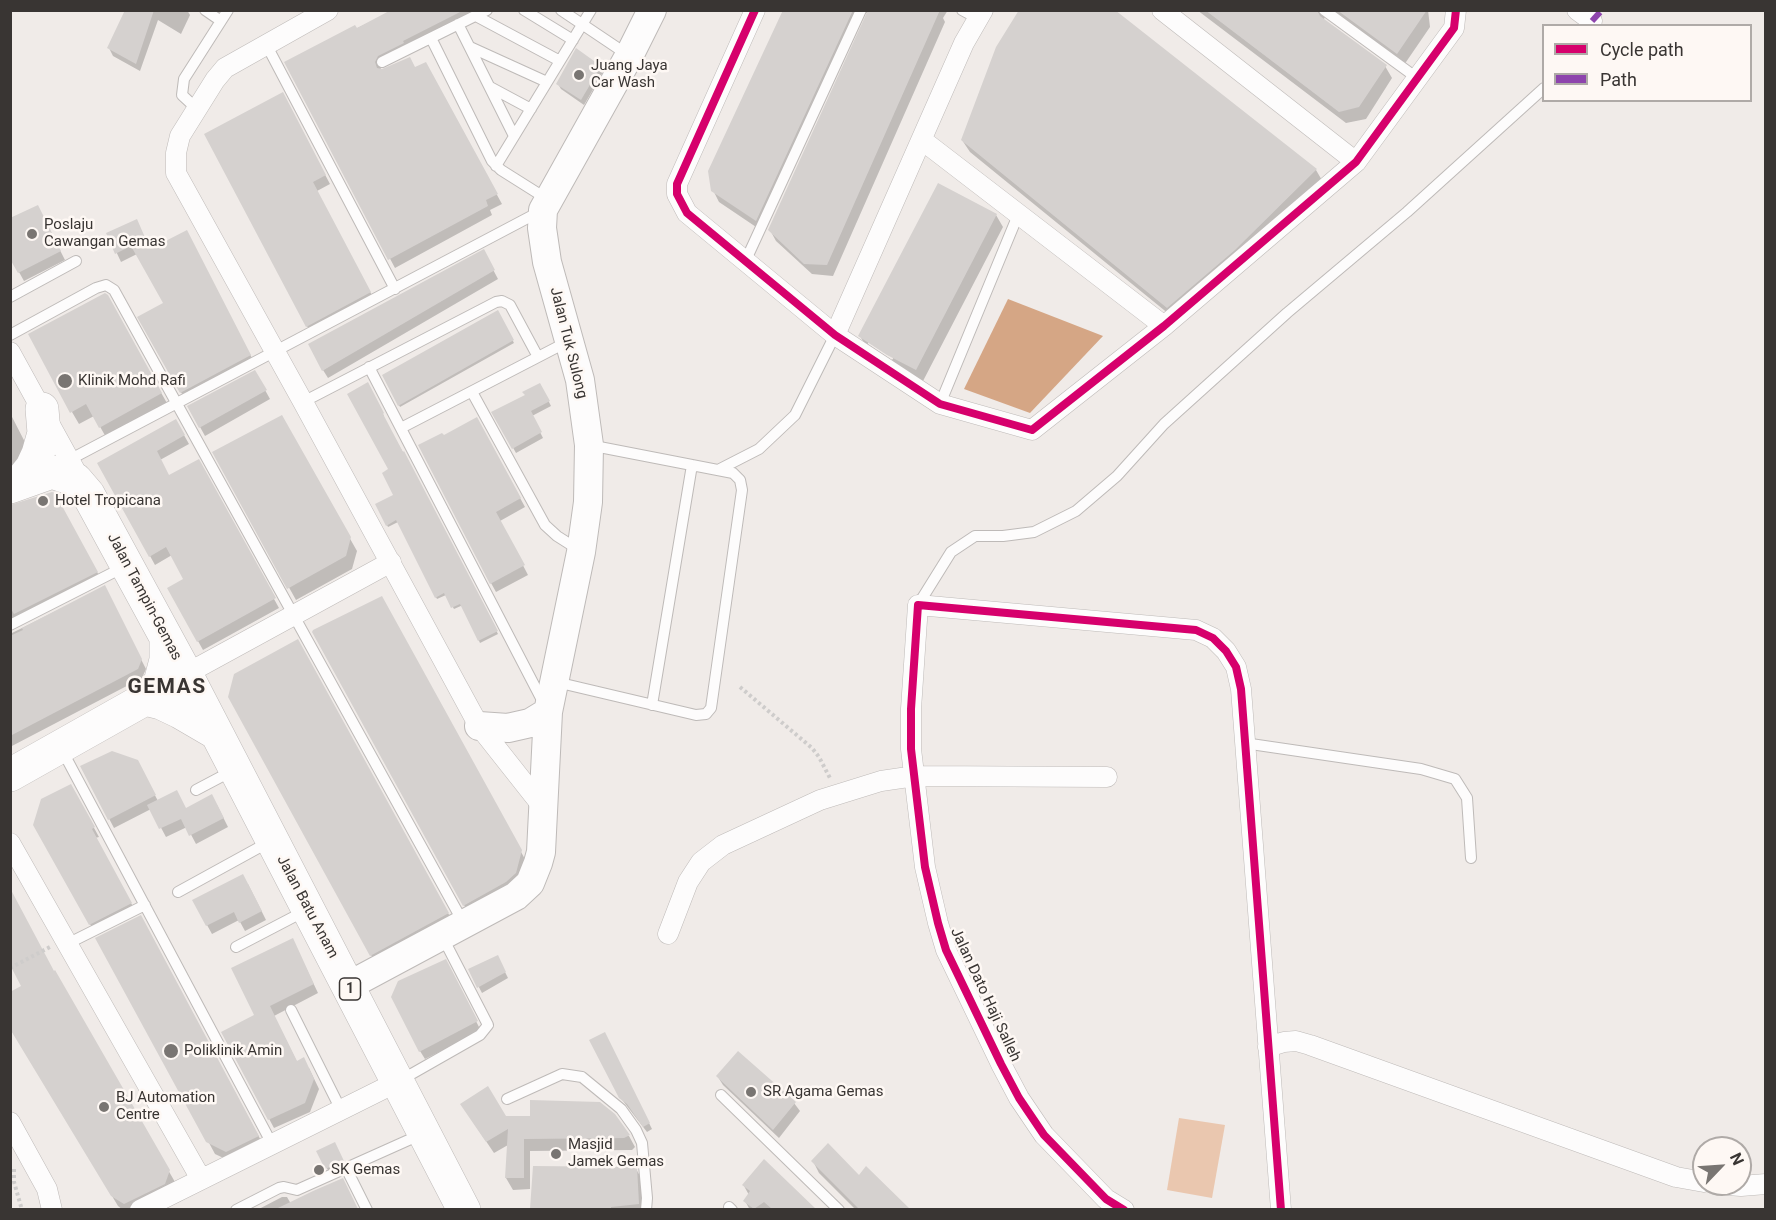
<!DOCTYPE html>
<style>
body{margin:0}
#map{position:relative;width:1776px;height:1220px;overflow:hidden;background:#f0ebe8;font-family:Roboto,sans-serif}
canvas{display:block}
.frame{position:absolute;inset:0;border:12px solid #393533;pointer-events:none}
.legend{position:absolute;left:1542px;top:24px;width:210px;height:78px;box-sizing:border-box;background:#fef8f4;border:2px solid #afaaa7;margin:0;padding:8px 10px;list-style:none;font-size:18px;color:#393533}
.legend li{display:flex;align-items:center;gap:12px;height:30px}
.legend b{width:30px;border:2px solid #afaaa7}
.north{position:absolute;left:1692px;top:1136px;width:60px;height:60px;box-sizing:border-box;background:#fef8f4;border:2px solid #afaaa7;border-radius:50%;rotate:65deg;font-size:16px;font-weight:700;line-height:24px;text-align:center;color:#393533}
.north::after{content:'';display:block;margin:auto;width:21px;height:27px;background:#797572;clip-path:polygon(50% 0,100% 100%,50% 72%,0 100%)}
</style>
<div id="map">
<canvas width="1776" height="1220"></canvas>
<div class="frame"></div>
<ul class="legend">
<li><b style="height:8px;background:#d6006c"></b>Cycle path</li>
<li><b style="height:8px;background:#8e44ad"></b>Path</li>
</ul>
<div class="north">N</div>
</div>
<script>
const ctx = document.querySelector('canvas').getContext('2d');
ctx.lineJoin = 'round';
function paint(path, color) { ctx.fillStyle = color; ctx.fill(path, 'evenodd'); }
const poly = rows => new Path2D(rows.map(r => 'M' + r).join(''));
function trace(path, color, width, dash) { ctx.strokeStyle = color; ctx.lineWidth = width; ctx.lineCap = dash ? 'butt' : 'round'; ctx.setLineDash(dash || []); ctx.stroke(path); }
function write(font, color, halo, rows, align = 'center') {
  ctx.font = font + ' Roboto,sans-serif'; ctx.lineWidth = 5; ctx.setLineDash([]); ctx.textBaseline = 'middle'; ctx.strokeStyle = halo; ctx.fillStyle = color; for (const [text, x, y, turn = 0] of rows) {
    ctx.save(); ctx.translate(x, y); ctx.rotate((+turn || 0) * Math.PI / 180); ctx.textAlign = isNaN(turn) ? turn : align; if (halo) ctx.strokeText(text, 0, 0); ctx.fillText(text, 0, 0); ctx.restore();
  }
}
paint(poly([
 [1179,1118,1225,1125,1212,1198,1167,1190]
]), '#eac7af');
paint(poly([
 [1008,299,1103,336,1030,413,964,389]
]), '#d5a685');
paint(poly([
 [127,10,187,10,190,15,181,34,158,20,140,71,113,56,109,48],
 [394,10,486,10,383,64,380,70,415,68,425,64,502,204,490,210,492,215,395,268,286,63],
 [784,10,948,10,943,18,945,22,833,276,812,274,776,241,770,230,869,14,866,13,860,18,762,231,719,202,713,190],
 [1112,10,1316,170,1323,182,1175,319,970,152,962,140],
 [1197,10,1428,10,1430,27,1404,65,1332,14,1325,17,1323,21,1385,66,1392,78,1366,119,1346,123],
 [600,67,603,72,584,105,561,89,558,84],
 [287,103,330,184,317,191,375,301,312,335,307,326],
 [42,215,65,260,24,281,10,256],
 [996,215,1003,227,923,381,895,366,867,348,860,336],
 [868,340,894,357,892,360,868,344],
 [187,232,255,364,186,401,139,318,165,304,137,254,121,262,108,234,150,251],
 [488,260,498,279,328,378,323,370],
 [107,296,168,405,107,439,94,416,79,424,72,412],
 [498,312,514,343,400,407,384,376],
 [255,372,270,399,205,436,189,407],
 [368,384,384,416,383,417,405,456,498,634,480,643,463,605,454,609,446,595,437,599,398,522,388,527,377,505,395,495],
 [540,384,551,406,532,416,543,438,516,453,493,412,527,396],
 [10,413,29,450,27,459,10,467],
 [281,417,357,551,352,569,296,600,214,453],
 [477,419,525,507,500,521,528,575,496,592,491,583,443,437],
 [176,421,189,444,160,460,169,477,198,461,279,608,203,650,169,589,185,579,172,555,155,565,99,463],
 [60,504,102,581,10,628,10,507],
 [104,587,146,669,142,678,10,747,10,634],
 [381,598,526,861,520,883,469,914,313,632],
 [298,641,453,922,376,964,229,697],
 [82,767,142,771,158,801,186,809,217,805,228,827,196,844,187,827,166,837,151,809,114,828],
 [71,786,99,837,95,838,136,912,95,933,35,825],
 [248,884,266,920,245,931,239,920,212,934,207,925],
 [147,929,265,1148,234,1163,215,1154,208,1141],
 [297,949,318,993,274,1016,297,1062,309,1068,319,1089,310,1112,274,1128,223,1033,256,1016],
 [500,962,508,978,482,993,470,970],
 [450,970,481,1031,425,1059,420,1051],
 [54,972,175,1182,171,1194,140,1210,123,1210,118,1206,10,1026],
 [607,1040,652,1129,647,1132,620,1097],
 [718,1077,794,1103,800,1111,779,1138,723,1085],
 [469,1116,629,1136,635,1147,632,1150,530,1151,530,1189,513,1190,506,1178,508,1145,494,1153],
 [334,1144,346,1167,330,1174,318,1151],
 [765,1161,814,1210,750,1210,745,1201,749,1195,744,1186],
 [813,1161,859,1178,866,1169,908,1210,856,1210,819,1173],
 [535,1168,636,1169,643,1181,645,1210,531,1210],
 [349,1192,357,1210,257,1210,282,1197,287,1197,291,1204]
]), '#0003');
paint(poly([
 [125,10,154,10,136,64,107,48],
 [391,10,464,10,403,41,404,43,378,56,375,62,377,68,382,69,410,57,415,67,426,62,498,194,486,200,488,206,388,260,284,62,355,25,357,28],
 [783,10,853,10,756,221,711,191,708,171],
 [868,10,940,10,827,265,804,264,768,230],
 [1019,10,1115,10,1317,169,1235,250,1167,308,961,140,996,47],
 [1205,10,1317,10,1320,16,1387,65,1359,107,1339,112],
 [1337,10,1427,10,1397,54],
 [576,48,601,66,581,100,556,84],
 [283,92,326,175,313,182,371,292,306,327,204,134],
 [938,183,997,214,916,370,887,355,858,336],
 [38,205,61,251,18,273,10,259,10,218],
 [137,219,150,249,187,230,251,355,180,393,137,317,163,303,131,246,115,254,106,233],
 [484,249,495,270,322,371,308,344],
 [105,293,108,295,162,393,99,428,86,404,70,413,28,334],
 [498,310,514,340,398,406,382,375],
 [255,370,267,390,199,428,187,406],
 [368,382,384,413,383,414,403,452,404,451,498,631,478,641,460,604,451,608,444,593,435,598,396,520,386,526,375,504,393,495,382,473,388,469,347,394],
 [540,383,550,401,531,411,542,432,512,449,491,412,525,395,522,392],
 [282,415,351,537,346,556,287,589,212,452],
 [477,417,521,498,496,512,525,565,490,584,418,445,442,433,444,435],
 [176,419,185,435,157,451,169,475,199,459,276,598,197,642,167,588,183,579,166,547,149,557,97,463],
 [52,492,55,493,98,572,14,614,10,607,10,505],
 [105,585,142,659,138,669,10,736,10,636,23,630,22,628],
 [382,596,522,850,516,873,506,882,463,906,312,632,313,630],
 [298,639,449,913,370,956,228,697,234,674],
 [112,751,138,760,156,795,108,820,80,766],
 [71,784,95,827,92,829,132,903,89,925,33,825,41,799],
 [177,790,186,808,212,794,224,818,189,836,181,819,159,829,147,805],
 [243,874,262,911,239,923,234,912,206,926,192,900],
 [10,888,54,971,55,970,170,1170,165,1184,124,1204,111,1196,10,1029,10,992,21,986,10,965],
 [141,915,259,1136,226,1152,206,1142,95,938],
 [293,938,314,984,270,1006,297,1061,304,1057,314,1079,305,1103,268,1120,221,1032,254,1015,231,968],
 [498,955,506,972,477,988,468,969],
 [446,959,478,1021,419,1052,391,997,398,981],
 [605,1032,650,1123,643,1127,627,1104,619,1098,589,1040],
 [738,1051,796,1102,773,1130,716,1076],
 [488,1086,506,1116,530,1116,530,1100,600,1102,615,1114,630,1135,624,1138,524,1139,524,1178,505,1178,508,1129,486,1142,460,1104],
 [335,1142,344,1161,325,1169,316,1151],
 [828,1143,859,1175,866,1166,910,1209,859,1209,811,1161],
 [764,1159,816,1209,772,1209,764,1202,754,1209,743,1201,750,1191,742,1185],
 [533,1166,637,1167,639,1204,611,1207,611,1209,530,1209],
 [343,1178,358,1209,276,1209,313,1191]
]), '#d5d1cf');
const lane = poly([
 [205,10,221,21],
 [524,10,573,40],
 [561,10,628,55],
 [962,10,977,18],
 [1324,10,1417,78],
 [476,16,560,61],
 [458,24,514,136],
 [431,38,492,161,501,170,547,199],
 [266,44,395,289],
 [470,47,547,82],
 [382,62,487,10],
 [490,87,531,109],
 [197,109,182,95,184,79,228,10],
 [496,166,591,10],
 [745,262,861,10],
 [10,297,76,261],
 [10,335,96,288,106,285,114,290,463,922],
 [369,367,544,704],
 [472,392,545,525,557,536,579,550],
 [303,402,496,302,502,301,510,305,538,357],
 [940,404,1018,215],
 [401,428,567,342],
 [69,460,539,212],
 [718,470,759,449,795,415,835,335],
 [918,605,951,552,975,536,1003,536,1034,532,1076,511,1117,476,1164,424,1287,313,1407,212,1544,88],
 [10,625,124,567],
 [556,682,696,715,706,714,711,708,742,490,740,480,733,473,589,445],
 [652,705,692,465],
 [1244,743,1421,769,1455,779,1467,798,1471,858],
 [62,750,272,1144],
 [196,790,232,771],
 [178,892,269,842],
 [67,944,145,905],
 [236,947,305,911],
 [291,1010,341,1110],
 [401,1080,480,1035,488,1025,442,936],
 [721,1095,839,1210],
 [507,1099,562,1074,582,1077,621,1109,636,1130,642,1143,647,1198,646,1210],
 [346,1168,367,1210],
 [729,1207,732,1210],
 [236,1210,279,1188,284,1187,297,1190,422,1134]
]);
const street = poly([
 [328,10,225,68,215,80,180,136,176,153,176,173,303,402,479,726,543,807],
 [755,10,677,184,677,194,687,213,835,335,940,404,1032,430,1164,326,1356,162,1454,28,1456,10],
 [1162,10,1356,162],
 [1577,10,1592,21],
 [922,140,1164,326],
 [835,335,964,43,983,10],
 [10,352,82,483],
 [186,674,391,562],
 [10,843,201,1179],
 [668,934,688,882,701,862,723,845,820,800,881,781,915,776,1107,777],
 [1268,1047,1284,1042,1296,1041,1310,1045,1676,1177,1704,1182],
 [10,1122,47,1189,52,1210],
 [1714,1184,1741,1186,1766,1184],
 [140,1210,397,1082],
 [1124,1210,1106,1199,1044,1135,1019,1098,1001,1064,946,950,938,923,925,867,911,749,911,709,918,605,1196,630,1213,638,1226,651,1236,667,1241,689,1281,1210]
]);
const secondary = poly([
 [479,726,508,728,530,723,548,712],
 [348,986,516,896,530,883,538,863,541,852,548,712,581,552,588,502,589,445,580,380,547,262,542,228,543,210,629,56,652,10]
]);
const highway = poly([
 [20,482,32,467,38,454,44,433,42,409],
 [10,487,52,472,76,480,88,494,186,674,464,1210],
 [145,699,161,703,180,712,216,733],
 [10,775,145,699,160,683,166,660,166,637]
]);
trace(lane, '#bebab8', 12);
trace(street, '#bebab8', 21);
trace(secondary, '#bebab8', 30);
trace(highway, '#bebab8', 34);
trace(poly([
 [740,687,812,748,819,757,831,780],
 [10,968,50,947],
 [14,1169,14,1182,22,1210]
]), '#cecccb', 4, [3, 3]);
trace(lane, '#fdfcfc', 10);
trace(street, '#fdfcfc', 20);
trace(secondary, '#fdfcfc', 28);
trace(highway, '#fdfcfc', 33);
trace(poly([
 [1592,21,1602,10]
]), '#8e44ad', 6, [12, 6]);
trace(poly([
 [755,10,677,184,677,194,687,213,835,335,940,404,1032,430,1164,326,1356,162,1454,28,1456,10],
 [1124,1210,1106,1199,1044,1135,1019,1098,1001,1064,946,950,938,923,925,867,911,749,911,709,918,605,1196,630,1213,638,1226,651,1236,667,1241,689,1281,1210]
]), '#d6006c', 8);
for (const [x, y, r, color] of [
 [579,75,6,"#797572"],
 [32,234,6,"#797572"],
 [65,381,8,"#797572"],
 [43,501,6,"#797572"],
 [171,1051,8,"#797572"],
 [751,1092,6,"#797572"],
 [104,1107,6,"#797572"],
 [556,1154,6,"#797572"],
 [319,1170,6,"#797572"]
]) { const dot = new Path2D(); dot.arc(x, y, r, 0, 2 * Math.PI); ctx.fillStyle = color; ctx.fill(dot); trace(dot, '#fef8f4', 2); }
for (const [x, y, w] of [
 [350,989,21]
]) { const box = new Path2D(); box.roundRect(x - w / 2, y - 11, w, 22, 4.5); ctx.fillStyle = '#fef8f4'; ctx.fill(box); trace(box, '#393533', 1.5); }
write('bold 14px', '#393533', null, [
 ["1",350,989]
]);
write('15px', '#393533', '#fef8f4', [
 ["Juang Jaya",591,66],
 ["Car Wash",591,83],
 ["Poslaju",44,225],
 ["Cawangan Gemas",44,242],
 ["Klinik Mohd Rafi",78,381],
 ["Hotel Tropicana",55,501],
 ["Poliklinik Amin",184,1051],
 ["SR Agama Gemas",763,1092],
 ["BJ Automation",116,1098],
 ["Centre",116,1115],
 ["Masjid",568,1145],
 ["Jamek Gemas",568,1162],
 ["SK Gemas",331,1170]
], 'left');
write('15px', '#393533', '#fef8f4', [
 ["Jalan Tuk Sulong",568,343,76],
 ["Jalan Tampin-Gemas",144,597,62],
 ["Jalan Batu Anam",307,907,62],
 ["Jalan Dato Haji Salleh",985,995,65]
]);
ctx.letterSpacing = '1.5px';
write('bold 21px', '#393533', '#fef8f4', [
 ["GEMAS",167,688]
]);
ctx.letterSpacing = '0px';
</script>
